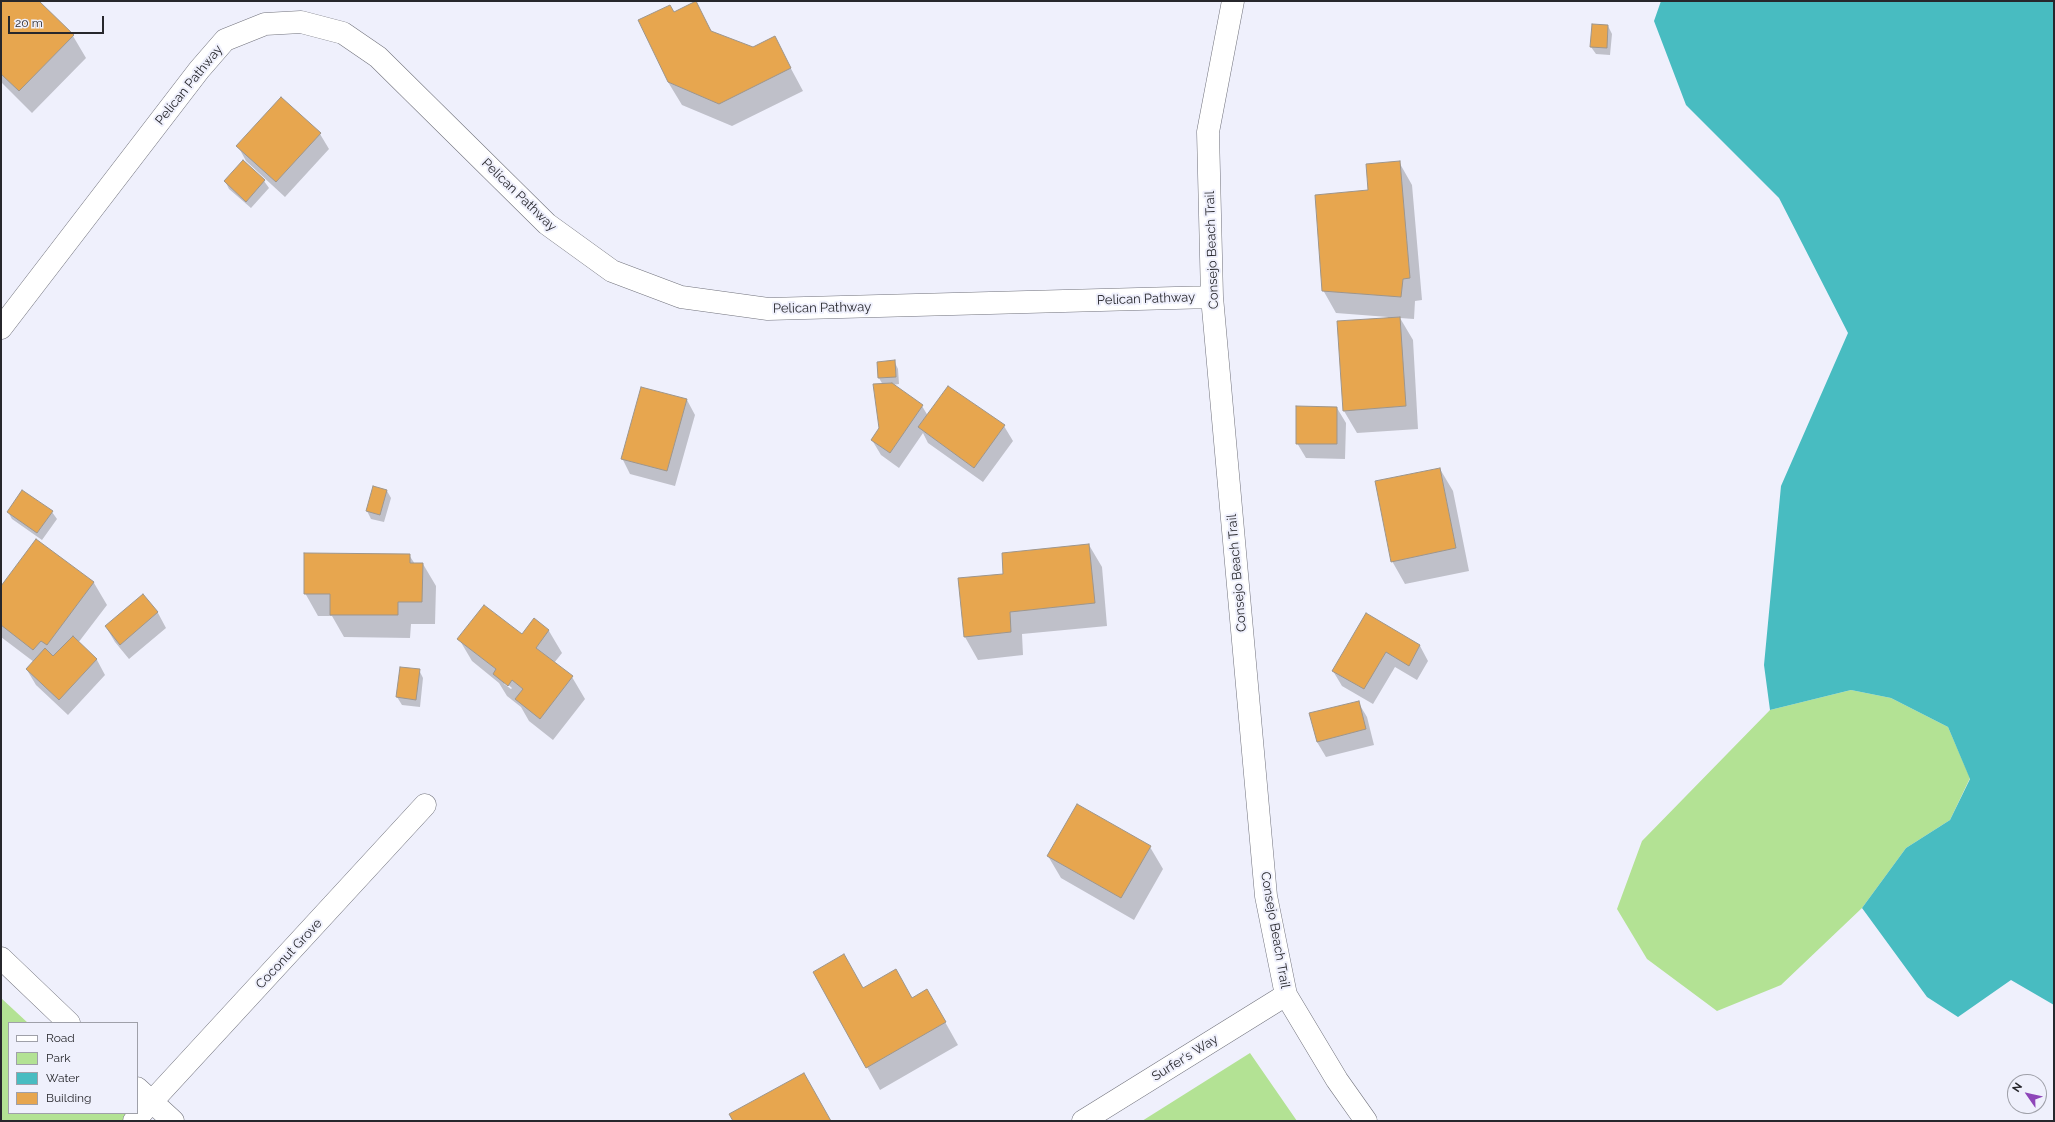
<!DOCTYPE html>
<style>
body{margin:0}
#map{position:relative;width:2055px;height:1122px;overflow:hidden;background:#eff0fc;font-family:Raleway,sans-serif}
canvas{display:block}
.frame{position:absolute;inset:0;border:2px solid #27272c;pointer-events:none}
.legend{position:absolute;left:8px;top:1022px;width:130px;height:92px;box-sizing:border-box;background:#eff0fc;border:1px solid #9fa0a9;margin:0;padding:5px 7px;list-style:none;font-size:12px;color:#27272c}
.legend li{display:flex;align-items:center;gap:8px;height:20px}
.legend b{width:20px;border:1px solid #9fa0a9}
.north{position:absolute;left:2007px;top:1074px;width:40px;height:40px;box-sizing:border-box;background:#eff0fc;border:1px solid #9fa0a9;border-radius:50%;rotate:304deg;font-size:11px;font-weight:700;line-height:16px;text-align:center;color:#27272c}
.north::after{content:'';display:block;margin:auto;width:14px;height:18px;background:#8e46b9;clip-path:polygon(50% 0,100% 100%,50% 72%,0 100%)}
.scale{position:absolute;left:8px;top:16px;width:96px;height:18px;box-sizing:border-box;border:2px solid #27272c;border-top:0;padding-left:5px;font-size:12px;line-height:14px;white-space:nowrap;color:#27272c;-webkit-text-stroke:3px #eff0fc;paint-order:stroke}
</style>
<div id="map">
<canvas width="2055" height="1122"></canvas>
<div class="frame"></div>
<ul class="legend">
<li><b style="height:5px;background:#fff"></b>Road</li>
<li><b style="height:11px;background:#b3e294"></b>Park</li>
<li><b style="height:11px;background:#48bcc1"></b>Water</li>
<li><b style="height:11px;background:#e7a64f"></b>Building</li>
</ul>
<div class="north">N</div>
<div class="scale">20 m</div>
</div>
<script>
const ctx = document.querySelector('canvas').getContext('2d');
ctx.lineJoin = 'round';
function paint(path, color) { ctx.fillStyle = color; ctx.fill(path, 'evenodd'); }
const poly = rows => new Path2D(rows.map(r => 'M' + r).join(''));
function trace(path, color, width, dash) { ctx.strokeStyle = color; ctx.lineWidth = width; ctx.lineCap = dash ? 'butt' : 'round'; ctx.setLineDash(dash || []); ctx.stroke(path); }
function write(font, color, halo, rows, align = 'center') {
  ctx.font = font + ' Raleway,sans-serif'; ctx.lineWidth = 4; ctx.setLineDash([]); ctx.textBaseline = 'middle'; ctx.strokeStyle = halo; ctx.fillStyle = color; for (const [text, x, y, turn = 0] of rows) {
    ctx.save(); ctx.translate(x, y); ctx.rotate((+turn || 0) * Math.PI / 180); ctx.textAlign = isNaN(turn) ? turn : align; if (halo) ctx.strokeText(text, 0, 0); ctx.fillText(text, 0, 0); ctx.restore();
  }
}
paint(poly([
 [1851,690,1891,698,1948,727,1970,778,1950,820,1906,848,1862,908,1781,985,1717,1011,1647,959,1617,909,1642,841,1770,710],
 [1,998,28,1023,9,1023,9,1113,127,1113,136,1121,1,1121],
 [1250,1053,1297,1121,1142,1121]
]), '#b3e294');
paint(poly([
 [1661,1,2054,1,2054,1005,2011,980,1958,1017,1927,997,1862,908,1906,848,1950,820,1970,779,1948,727,1891,698,1851,690,1770,710,1764,665,1781,486,1848,333,1779,198,1686,105,1654,21]
]), '#48bcc1');
paint(poly([
 [2,1,38,1,73,36,86,58,32,113,1,82],
 [695,2,712,32,753,48,774,37,803,91,732,126,682,105,668,82,674,14],
 [1608,26,1612,34,1610,55,1596,54,1591,47],
 [320,134,329,149,285,197,246,161,238,146],
 [243,162,264,181,269,188,251,208,229,189,225,181],
 [1399,162,1412,185,1422,300,1415,301,1414,319,1400,318,1413,340,1418,429,1357,433,1344,411,1388,317,1336,313,1323,290,1369,191],
 [894,361,898,369,899,384,892,385,922,406,928,416,1004,426,1013,441,983,482,928,443,923,433,899,468,881,455,872,440,880,428,883,385,879,378,878,363],
 [687,400,695,415,675,486,630,474,622,458],
 [1337,408,1346,423,1345,459,1306,458,1297,443],
 [1440,469,1453,491,1469,571,1405,584,1392,561],
 [374,487,387,491,391,498,384,522,371,519,367,511],
 [8,512,52,512,57,519,42,540,12,519],
 [37,540,94,583,107,605,78,643,97,660,105,675,68,715,36,685,27,670,34,662,1,637,1,587],
 [1089,545,1102,567,1107,626,1022,634,1023,655,978,660,965,637,960,579,1005,575],
 [409,555,415,564,423,564,436,586,435,624,411,624,410,638,344,637,332,616,318,616,305,593],
 [143,595,158,613,166,628,129,659,115,642,106,627],
 [1366,614,1420,646,1428,661,1417,680,1395,667,1373,704,1342,686,1333,671],
 [534,619,549,631,562,653,554,663,572,677,585,699,553,740,529,721,521,707,507,696,499,683,472,661,459,639,522,635],
 [504,681,512,688,511,689,504,684],
 [401,668,419,670,423,678,420,707,402,705,397,697],
 [1358,702,1367,717,1374,745,1326,757,1317,742,1311,714],
 [1150,847,1163,869,1134,920,1061,878,1048,856],
 [863,989,912,999,940,1013,958,1045,880,1090,867,1067]
]), '#0003');
const building = poly([
 [1,1,39,1,74,35,19,91,1,74,1,1],
 [696,1,711,31,753,47,775,36,791,68,719,104,668,82,638,20,670,5,674,12,696,1],
 [1592,24,1608,25,1607,48,1590,47,1592,24],
 [281,97,321,133,276,182,236,146,281,97],
 [243,160,265,180,246,202,224,181,243,160],
 [1400,161,1410,278,1403,279,1401,297,1322,291,1315,195,1368,190,1366,164,1400,161],
 [1400,317,1406,406,1343,411,1337,321,1400,317],
 [895,360,896,377,878,378,877,362,895,360],
 [892,383,923,405,890,453,871,440,879,428,873,384,892,383],
 [948,386,1005,425,974,468,918,427,948,386],
 [641,387,687,399,667,471,621,459,641,387],
 [1296,406,1337,407,1337,444,1296,444,1296,406],
 [1440,468,1456,548,1391,562,1375,481,1440,468],
 [373,486,387,490,380,515,366,511,373,486],
 [22,490,53,511,37,533,7,512,22,490],
 [36,539,94,582,47,645,41,641,33,650,1,625,1,586,36,539],
 [1089,544,1095,603,1010,612,1011,632,964,637,958,578,1003,574,1002,553,1089,544],
 [304,553,410,554,410,563,423,563,422,602,398,602,398,615,330,615,330,594,304,594,304,553],
 [143,594,158,612,120,645,105,626,143,594],
 [484,605,522,634,534,618,549,630,536,648,573,676,540,719,515,699,523,689,512,680,508,686,493,674,496,669,457,639,484,605],
 [1366,613,1420,645,1409,666,1386,652,1364,689,1332,671,1366,613],
 [73,636,97,659,59,700,26,669,45,648,53,656,73,636],
 [400,667,420,669,416,700,396,697,400,667],
 [1359,701,1366,729,1317,742,1309,713,1359,701],
 [1077,804,1151,846,1121,898,1047,856,1077,804],
 [844,954,863,988,896,969,912,998,927,989,946,1022,866,1068,813,972,844,954],
 [804,1073,831,1121,733,1121,729,1114,804,1073]
]);
paint(building, '#e7a64f');
trace(building, '#9d958c', 1);
const minor = poly([
 [1233,1,1208,132,1212,297,1266,896,1286,995,1337,1080,1366,1121],
 [1,328,199,70,225,40,265,24,301,22,343,33,378,57,547,224,612,271,681,297,768,309,1212,297],
 [1,958,69,1023],
 [137,1088,173,1121],
 [134,1121,425,805],
 [1083,1121,1286,995]
]);
trace(minor, '#71727c', 23);
trace(minor, '#fff', 22);
write('13px', '#27272c', '#eff0fc', [
 ["Pelican Pathway",189,85,-51],
 ["Pelican Pathway",519,195,44],
 ["Consejo Beach Trail",1212,250,-92],
 ["Pelican Pathway",1146,299,-2],
 ["Pelican Pathway",822,308,-1],
 ["Consejo Beach Trail",1237,573,-95],
 ["Consejo Beach Trail",1275,930,80],
 ["Coconut Grove",289,954,-47],
 ["Surfer's Way",1185,1058,-32]
]);
</script>
